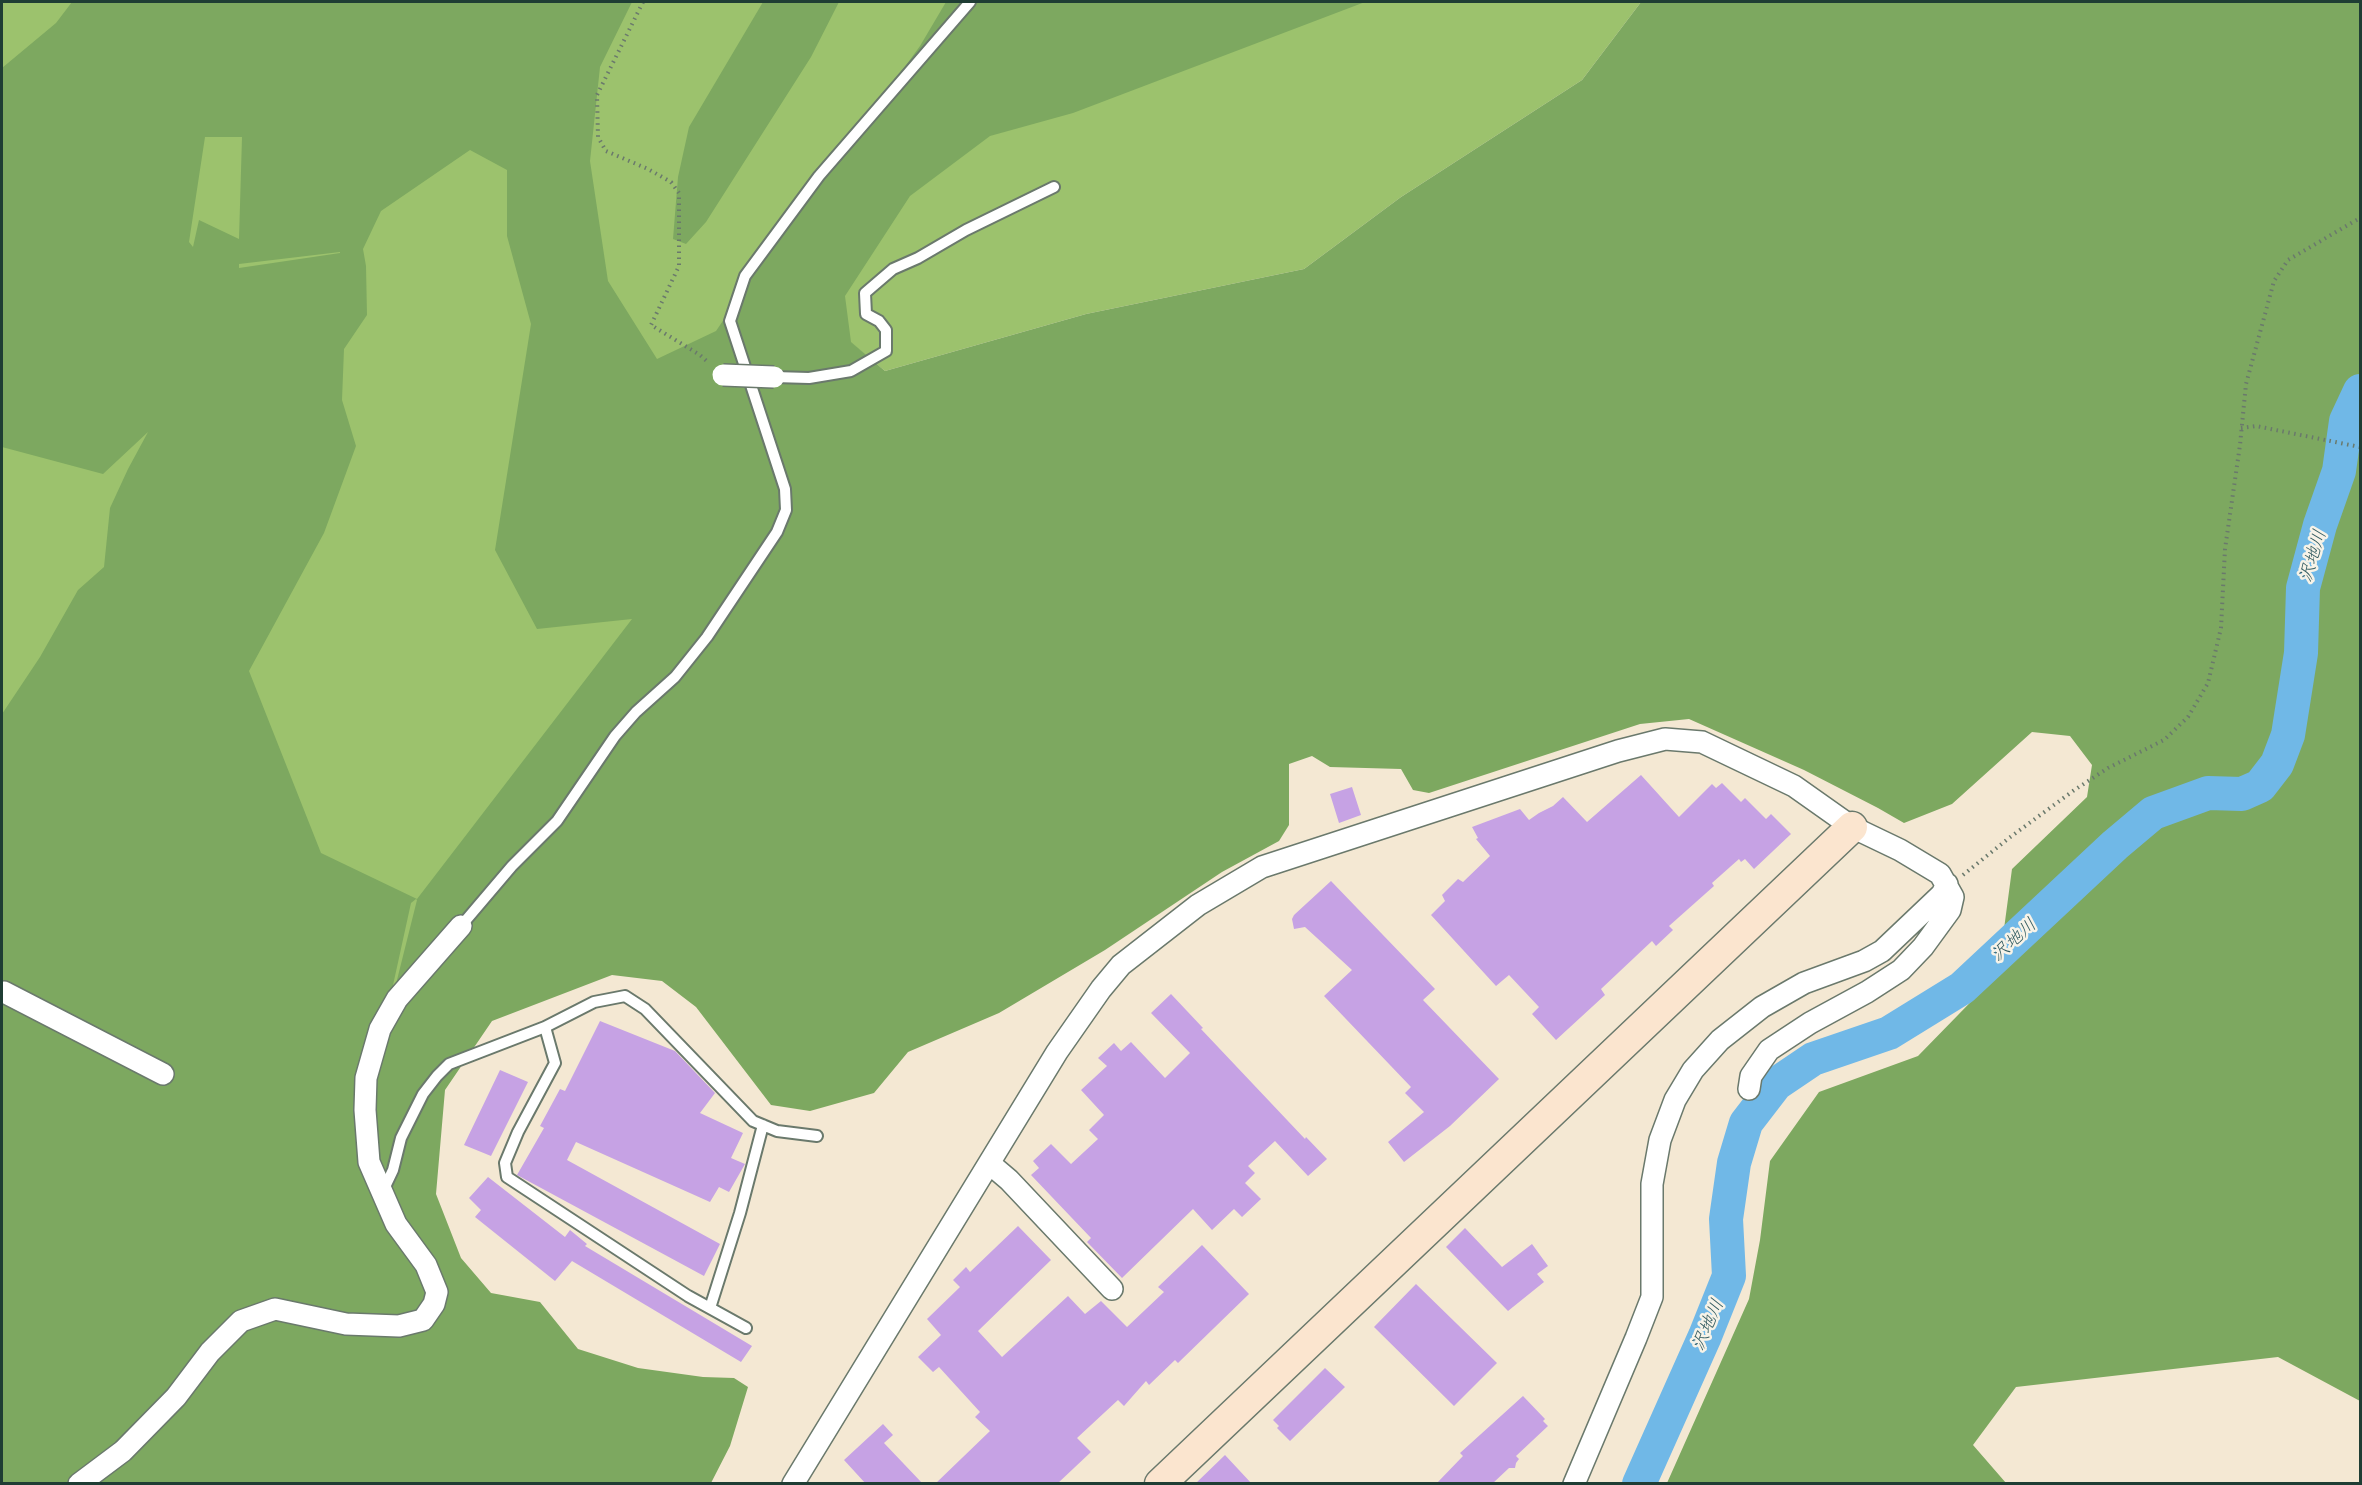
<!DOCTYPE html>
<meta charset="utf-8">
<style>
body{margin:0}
#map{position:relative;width:2362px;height:1485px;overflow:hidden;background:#f4e8d3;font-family:Delius,sans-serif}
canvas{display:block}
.frame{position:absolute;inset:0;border:3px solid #1f3d34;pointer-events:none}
</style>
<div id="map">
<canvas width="2362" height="1485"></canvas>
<div class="frame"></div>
</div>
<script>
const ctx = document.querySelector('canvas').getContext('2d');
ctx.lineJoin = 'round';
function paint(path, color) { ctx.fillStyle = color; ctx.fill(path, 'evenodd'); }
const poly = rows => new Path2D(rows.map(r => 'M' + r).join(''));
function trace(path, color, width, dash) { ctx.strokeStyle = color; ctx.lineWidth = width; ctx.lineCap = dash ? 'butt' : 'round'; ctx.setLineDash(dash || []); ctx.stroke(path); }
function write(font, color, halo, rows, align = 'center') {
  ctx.font = font + ' Delius,"Klee One",sans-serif'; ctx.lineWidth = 5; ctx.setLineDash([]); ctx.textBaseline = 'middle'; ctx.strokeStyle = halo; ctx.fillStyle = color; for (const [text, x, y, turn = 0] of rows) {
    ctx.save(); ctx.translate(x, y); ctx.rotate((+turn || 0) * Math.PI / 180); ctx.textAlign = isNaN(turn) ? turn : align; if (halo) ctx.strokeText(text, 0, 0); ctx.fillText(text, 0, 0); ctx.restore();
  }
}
paint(poly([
 [2,2,1641,2,1582,80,1401,197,1304,269,1086,314,885,371,851,343,365,1110,2,1238]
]), '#9cc26d');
paint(poly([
 [72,2,632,2,600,67,590,161,608,281,657,359,716,331,766,257,920,46,946,2,1365,2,1073,113,990,136,910,196,845,296,851,342,885,371,1086,314,1304,269,1401,197,1582,80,1641,2,2360,2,2360,1401,2278,1357,2016,1387,1973,1445,2006,1483,1667,1483,1749,1299,1760,1240,1770,1161,1819,1092,1918,1056,1998,974,2012,869,2087,797,2092,765,2070,736,2032,732,1952,804,1904,823,1878,808,1804,770,1689,719,1640,724,1429,793,1413,790,1401,769,1330,767,1312,756,1289,764,1289,825,1279,841,1222,872,1105,950,999,1013,908,1052,874,1093,810,1111,771,1105,696,1007,662,981,612,975,492,1021,445,1090,436,1194,461,1258,491,1293,540,1302,578,1349,638,1368,703,1377,734,1378,748,1387,730,1446,711,1483,2,1483,2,714,40,657,78,590,104,567,110,508,128,469,148,432,103,474,2,447,2,68,56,23],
 [205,137,242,137,239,239,199,220,193,247,189,242],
 [470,150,507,170,507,236,531,324,495,550,537,629,632,619,417,899,321,853,249,671,324,533,356,446,342,400,344,349,367,315,366,266,363,249,381,211],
 [340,252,340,253,239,268,239,264],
 [416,899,417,900,374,1072,411,903],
 [763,2,839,2,811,57,706,222,686,244,673,239,678,177,689,127]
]), '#7da860');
trace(poly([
 [1639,1484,1705,1336,1729,1276,1726,1219,1734,1163,1746,1123,1776,1084,1813,1059,1889,1033,1962,988,2115,845,2153,813,2208,793,2242,794,2260,786,2277,764,2288,735,2301,653,2303,588,2320,525,2339,471,2346,421,2360,391]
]), '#70b8e7', 34);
paint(poly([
 [1641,775,1679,817,1712,784,1716,788,1722,783,1741,802,1745,798,1766,819,1771,814,1791,834,1754,869,1745,859,1741,862,1739,859,1712,883,1714,886,1669,926,1673,930,1656,946,1652,941,1601,989,1605,995,1556,1040,1532,1014,1539,1007,1509,975,1496,986,1431,915,1445,901,1442,895,1458,879,1463,882,1490,856,1476,839,1478,838,1472,827,1520,809,1529,820,1539,813,1553,806,1563,797,1587,822],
 [1352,787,1361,815,1339,823,1330,794],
 [1331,881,1435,989,1423,1000,1499,1079,1450,1126,1404,1162,1388,1142,1424,1112,1405,1093,1411,1087,1324,996,1352,970,1305,927,1294,929,1292,919,1294,915],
 [1171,994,1203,1028,1201,1029,1305,1139,1306,1137,1327,1159,1308,1176,1275,1141,1248,1166,1255,1173,1245,1183,1261,1199,1242,1217,1234,1209,1212,1230,1193,1209,1122,1278,1087,1242,1091,1238,1031,1175,1039,1168,1033,1161,1051,1144,1071,1164,1098,1139,1089,1130,1104,1115,1081,1090,1107,1066,1098,1058,1114,1043,1121,1051,1131,1042,1165,1078,1190,1053,1151,1013],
 [600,1021,675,1051,715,1093,700,1113,743,1133,731,1158,745,1164,729,1192,719,1187,710,1202,576,1142,567,1160,720,1244,704,1276,517,1175,544,1128,540,1126,560,1089,565,1091],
 [500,1070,528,1082,491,1156,464,1145],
 [488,1177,565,1237,570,1230,587,1244,585,1246,752,1346,741,1362,572,1261,555,1281,475,1217,481,1210,469,1198],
 [1018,1226,1051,1260,978,1331,1002,1357,1068,1296,1085,1314,1101,1301,1127,1327,1164,1292,1158,1287,1202,1245,1249,1294,1178,1363,1175,1360,1149,1385,1146,1381,1124,1406,1118,1400,1077,1438,1091,1452,1057,1484,935,1484,990,1431,975,1417,980,1412,939,1367,933,1372,918,1357,941,1335,927,1319,960,1287,953,1280,966,1267,970,1272],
 [1465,1228,1502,1267,1532,1244,1548,1266,1537,1274,1544,1282,1508,1311,1446,1247],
 [1416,1284,1497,1363,1454,1406,1374,1327],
 [1325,1368,1345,1387,1290,1441,1277,1428,1279,1426,1273,1420],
 [1523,1396,1545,1419,1543,1421,1548,1426,1516,1456,1519,1459,1516,1463,1515,1468,1509,1468,1492,1484,1436,1484,1463,1456,1460,1453],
 [883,1424,893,1435,884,1443,923,1484,866,1484,844,1460],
 [1225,1455,1252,1484,1195,1484]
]), '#c6a2e4');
const lane = poly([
 [774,377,809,378,851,371,886,351,886,330,879,321,866,314,865,293,893,269,918,258,966,230,1054,187],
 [461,926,512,866,557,821,615,736,636,712,675,677,707,637,777,532,786,510,785,489,730,321,745,276,819,176,970,2],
 [545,1027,594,1002,625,996,645,1009,753,1121,777,1131,817,1136],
 [383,1191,393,1170,401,1138,423,1094,437,1076,449,1064,545,1027,555,1063,518,1132,505,1163,507,1177,688,1296,746,1328],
 [710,1308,740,1213,763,1125]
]);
const street = poly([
 [4,992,163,1074],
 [989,1163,1009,1180,1112,1289],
 [79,1484,123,1451,176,1397,210,1352,241,1321,275,1309,346,1324,399,1326,423,1320,434,1304,437,1292,426,1265,396,1224,369,1162,365,1110,366,1078,380,1029,397,999,461,926],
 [793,1484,1057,1052,1101,989,1121,965,1198,905,1262,867,1618,751,1665,739,1702,742,1794,786,1852,827,1900,850,1940,874,1953,897,1950,910,1923,947,1901,970,1867,992,1810,1023,1769,1050,1751,1076,1749,1089],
 [1574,1484,1636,1338,1652,1297,1652,1184,1660,1140,1675,1100,1693,1070,1720,1040,1762,1007,1804,983,1864,961,1882,951,1942,894,1947,884]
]);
const secondary = poly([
 [1160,1484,1852,827]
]);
trace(lane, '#6a796c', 14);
trace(street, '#6a796c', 24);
trace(secondary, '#6a796c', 33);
trace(poly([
 [643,2,597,95,598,137,606,151,648,169,671,182,679,193,679,266,651,325,700,355,709,363],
 [2241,428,2256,426,2360,447],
 [1963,875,2009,838,2073,791,2108,768,2164,740,2188,717,2208,683,2221,628,2225,549,2240,445,2246,384,2274,281,2288,260,2360,218]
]), '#6a796c', 4, [1.5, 4.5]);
trace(lane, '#fff', 10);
trace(street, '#fff', 21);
trace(secondary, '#fbe5cf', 30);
const streetBridge = poly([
 [723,375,774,377]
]);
trace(streetBridge, '#6a796c', 24, []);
trace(streetBridge, '#fff', 21);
write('italic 18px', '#335c61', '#f7f3e8', [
 ["沢地川",2313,556,-73],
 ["沢地川",2014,940,-42],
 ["沢地川",1708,1325,-66]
]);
</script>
